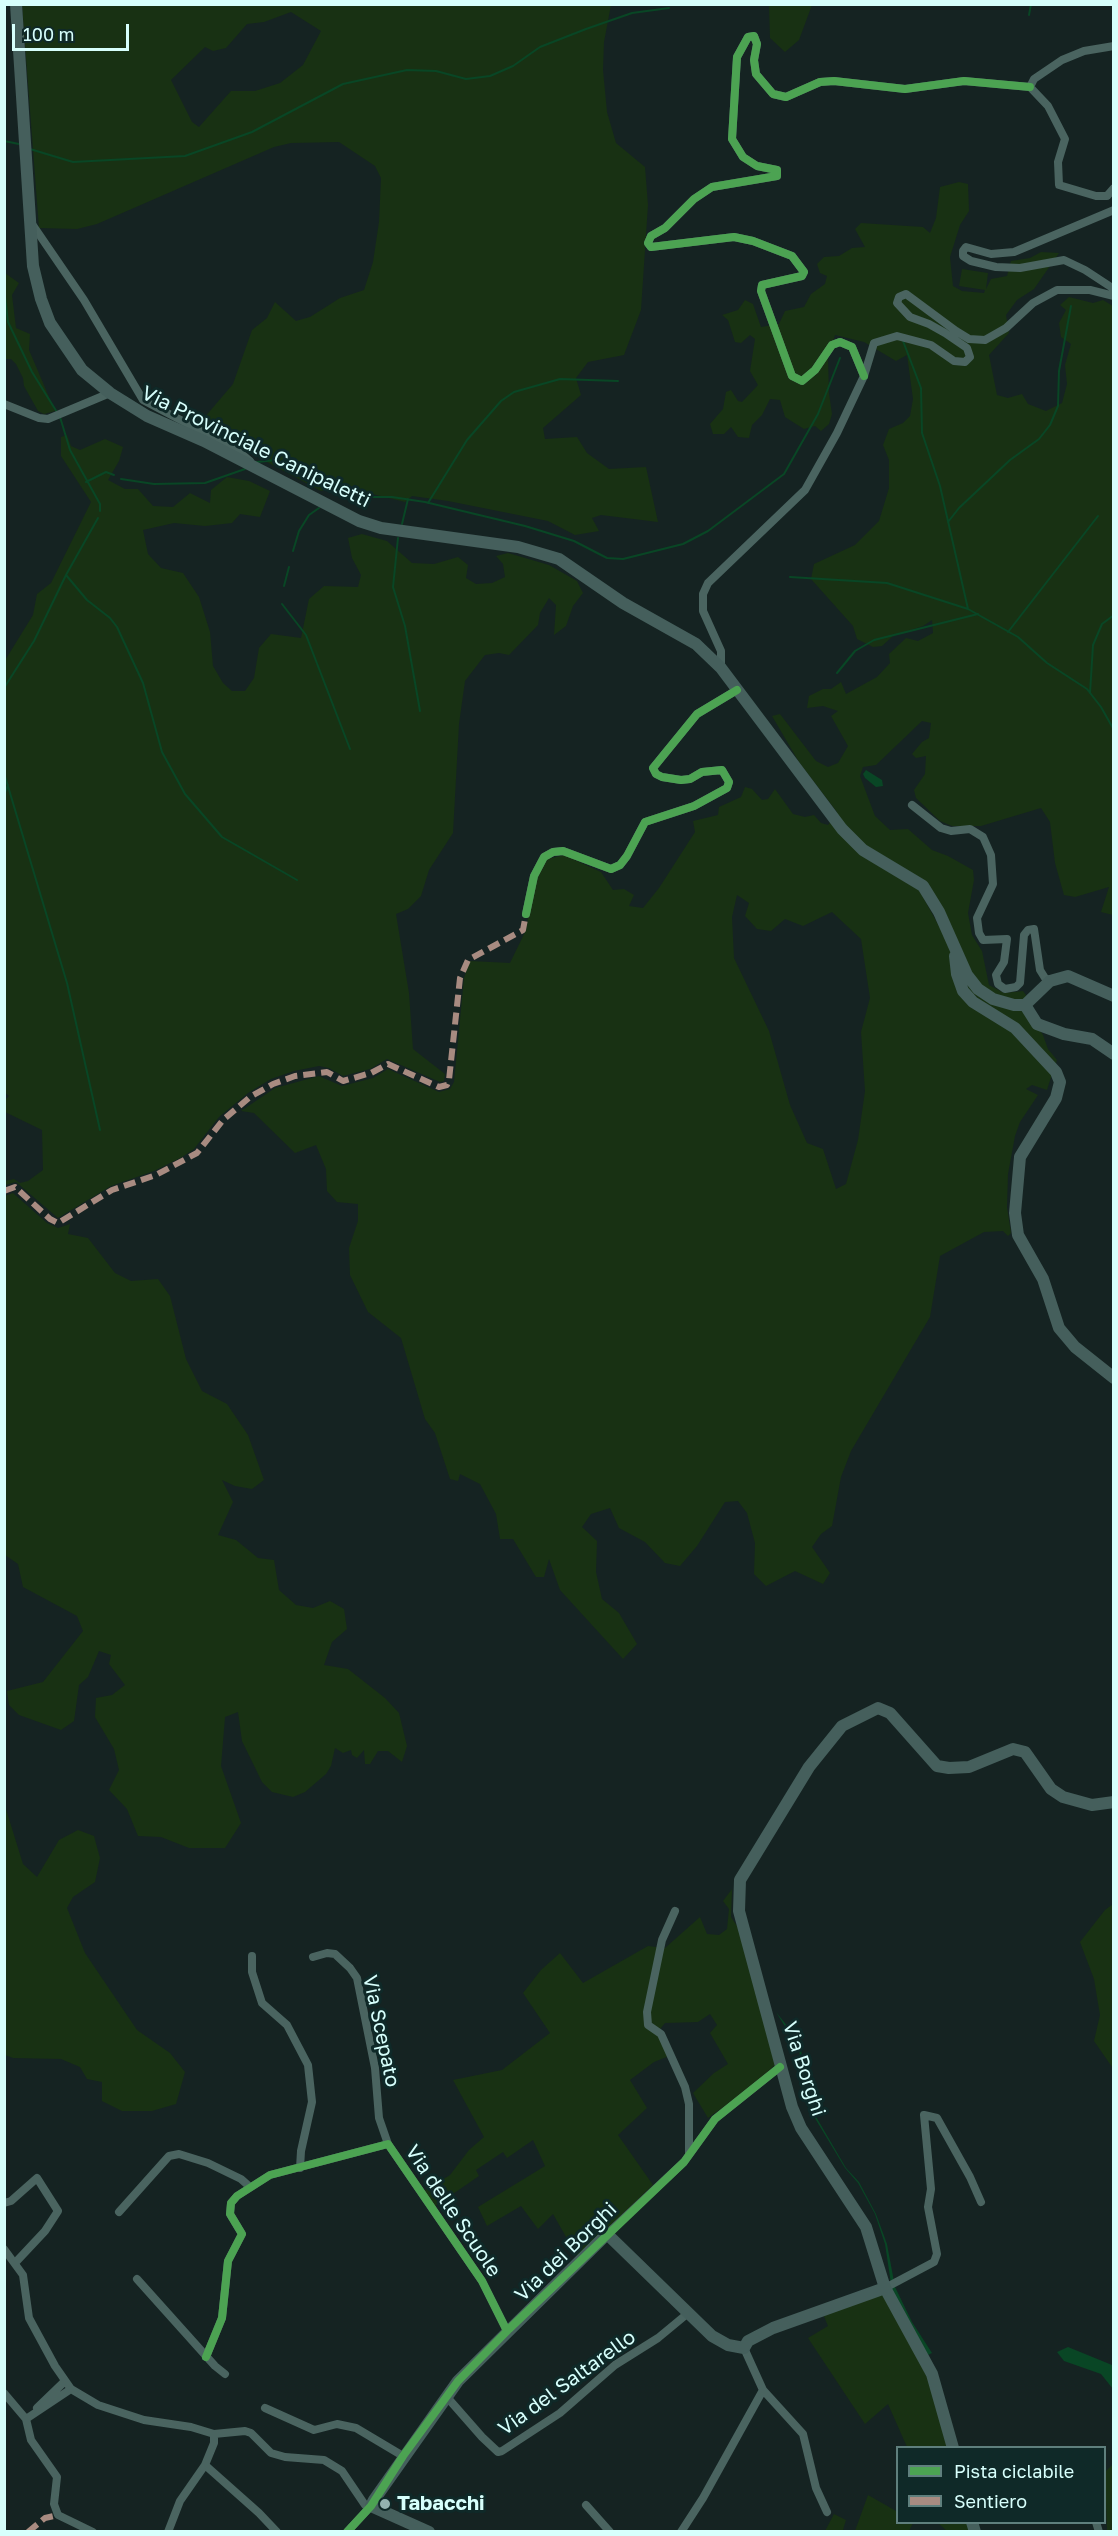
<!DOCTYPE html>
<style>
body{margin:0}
#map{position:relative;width:1118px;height:2536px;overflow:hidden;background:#152322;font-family:"Golos Text",sans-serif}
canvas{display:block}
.frame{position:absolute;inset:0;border:6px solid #d7fffc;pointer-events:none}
.legend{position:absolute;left:896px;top:2446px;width:210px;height:78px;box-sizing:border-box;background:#0f2928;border:2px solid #5f7f7d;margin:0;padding:8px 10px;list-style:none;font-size:18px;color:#d7fffc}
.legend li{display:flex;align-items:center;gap:12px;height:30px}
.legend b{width:30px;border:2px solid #5f7f7d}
.scale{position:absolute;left:12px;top:24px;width:117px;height:27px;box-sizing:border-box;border:3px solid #d7fffc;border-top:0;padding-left:8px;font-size:18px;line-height:21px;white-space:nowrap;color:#d7fffc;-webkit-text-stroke:4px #0f2928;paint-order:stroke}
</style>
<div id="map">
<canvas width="1118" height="2536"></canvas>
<div class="frame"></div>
<ul class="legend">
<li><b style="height:8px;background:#4ca352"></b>Pista ciclabile</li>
<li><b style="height:8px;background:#a88b81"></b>Sentiero</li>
</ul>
<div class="scale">100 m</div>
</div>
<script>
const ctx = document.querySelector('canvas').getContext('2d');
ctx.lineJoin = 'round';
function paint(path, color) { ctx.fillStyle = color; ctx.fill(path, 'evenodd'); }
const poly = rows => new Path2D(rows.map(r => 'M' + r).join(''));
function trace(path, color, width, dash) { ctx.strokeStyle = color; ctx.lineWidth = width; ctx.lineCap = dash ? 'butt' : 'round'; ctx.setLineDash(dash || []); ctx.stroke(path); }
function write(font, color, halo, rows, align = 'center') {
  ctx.font = font + ' "Golos Text",sans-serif'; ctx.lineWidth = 6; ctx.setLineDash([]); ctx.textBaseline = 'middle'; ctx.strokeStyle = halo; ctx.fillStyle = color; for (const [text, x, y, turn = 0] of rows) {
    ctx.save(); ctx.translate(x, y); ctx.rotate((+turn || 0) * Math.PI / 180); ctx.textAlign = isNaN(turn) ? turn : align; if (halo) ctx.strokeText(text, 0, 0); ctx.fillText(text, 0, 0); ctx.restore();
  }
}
paint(poly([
 [22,5,611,5,604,42,603,70,607,112,616,143,645,167,648,205,641,310,624,355,588,362,576,378,581,395,543,428,545,439,577,437,587,453,609,469,646,467,658,522,601,515,592,518,599,531,575,535,548,521,448,501,412,496,405,502,340,486,321,491,198,425,233,384,252,330,267,318,275,302,296,321,310,317,340,298,364,290,373,262,379,222,381,178,375,166,339,142,291,143,274,147,97,224,77,229,39,228],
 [291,12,321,31,303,65,280,83,255,91,231,91,199,127,192,122,171,80,205,47,213,51,226,48,247,24,264,22],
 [769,5,812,5,799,40,785,52,770,38],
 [959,182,968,184,969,211,960,225,950,257,953,286,962,291,984,293,985,290,959,286,962,269,988,273,986,289,991,279,1007,276,1011,261,1030,258,1041,252,1059,253,1034,289,1017,300,1006,315,1009,333,989,355,997,395,1008,398,1022,394,1028,404,1046,411,1062,403,1067,384,1065,365,1071,344,1061,337,1059,323,1066,310,1060,305,1069,297,1093,303,1103,300,1113,306,1113,915,1101,912,1109,887,1075,897,1064,895,1055,863,1050,822,1041,808,981,826,952,826,940,821,916,798,914,790,925,774,926,756,916,758,912,754,922,742,929,738,931,723,922,721,876,765,863,767,860,776,875,816,890,830,908,829,932,850,948,856,973,870,974,880,968,913,972,935,982,951,989,985,1004,993,1023,991,1028,998,1014,1002,994,996,969,973,925,883,865,847,835,815,837,812,799,762,772,716,780,714,816,761,828,767,838,763,848,746,831,716,838,711,823,706,807,708,809,696,823,689,831,689,841,682,846,694,877,677,890,663,889,654,906,638,918,641,933,633,932,620,923,626,893,636,882,646,873,647,857,639,853,626,811,579,814,564,855,545,879,521,889,488,889,460,883,445,889,429,903,423,910,416,913,399,907,355,896,361,864,342,835,335,828,358,829,393,832,414,829,424,821,431,815,426,804,429,796,424,785,417,780,400,770,399,762,415,752,425,749,438,738,437,731,427,724,434,713,434,710,424,723,409,726,392,731,390,738,401,742,402,758,385,750,371,755,339,750,335,741,343,735,342,728,320,722,315,738,310,745,300,753,304,761,327,779,324,785,311,804,307,811,294,825,284,827,276,820,273,817,264,824,257,839,256,852,248,865,247,855,229,861,223,923,227,930,233,936,218,940,187],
 [5,273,19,283,12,295,16,328,30,334,29,350,55,411,44,414,38,411,24,386,23,378,16,364,11,359,5,359],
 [67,435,71,446,80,450,105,439,123,447,119,461,108,480,125,489,138,489,153,506,173,507,190,493,210,503,211,490,227,477,249,481,270,491,260,517,240,514,232,523,205,526,174,523,143,530,148,554,161,568,183,573,199,597,210,632,213,666,223,683,232,691,245,691,254,678,259,648,271,634,301,638,309,599,324,586,358,587,361,575,352,558,348,538,362,534,387,541,412,563,434,564,458,557,468,565,466,578,476,584,492,583,505,577,503,564,496,556,508,553,549,565,577,581,583,593,573,606,566,626,554,635,556,605,549,598,540,613,538,625,509,655,499,653,485,655,465,681,459,724,453,833,429,870,421,896,408,909,396,914,409,993,413,1049,445,1074,444,1081,440,1082,387,1059,370,1069,343,1076,329,1068,319,1066,294,1071,271,1079,248,1093,219,1117,194,1149,182,1157,154,1171,111,1186,58,1218,16,1182,5,1185,5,1181,14,1179,20,1183,28,1181,43,1170,42,1130,5,1112,5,1100,9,1096,4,1092,4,662,33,615,37,594,51,583,91,502,61,456,61,437],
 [745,787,752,789,762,800,768,799,775,789,793,814,805,817,814,815,821,823,828,825,831,821,919,890,950,946,953,975,1012,1031,1052,1074,1047,1090,1032,1085,1026,1089,1038,1095,1020,1122,1015,1136,1008,1174,1007,1207,1011,1233,1008,1236,1003,1231,984,1232,940,1256,930,1317,851,1451,841,1477,832,1526,821,1534,812,1547,830,1573,823,1584,795,1571,766,1586,754,1574,755,1543,747,1513,738,1501,725,1502,697,1546,680,1566,665,1563,645,1542,619,1528,610,1508,591,1514,582,1527,597,1541,596,1572,602,1599,619,1613,637,1644,623,1659,560,1590,549,1559,544,1577,536,1577,513,1539,500,1539,496,1514,480,1484,460,1474,458,1481,450,1479,435,1433,425,1419,401,1338,368,1312,350,1275,349,1248,358,1221,358,1204,337,1202,327,1191,326,1169,316,1145,295,1153,254,1113,241,1111,275,1088,319,1076,342,1086,373,1078,388,1069,439,1092,450,1089,454,1082,464,978,470,961,510,963,526,930,532,895,541,867,548,859,564,855,601,872,613,890,624,889,634,895,629,906,643,908,659,888,695,832,693,821,718,815,719,807,741,797],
 [737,895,749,903,745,916,757,929,771,931,785,919,803,926,832,912,861,939,870,998,861,1032,865,1091,858,1140,846,1184,836,1189,823,1149,807,1143,790,1105,769,1031,734,958,732,917],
 [963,976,975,993,1025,1008,1043,1035,1048,1049,1057,1060,1055,1066,975,999,966,989],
 [13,1193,47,1223,58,1228,70,1224,68,1234,88,1238,115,1273,131,1281,158,1279,170,1296,186,1359,202,1391,227,1404,248,1435,264,1480,252,1489,235,1486,222,1480,233,1502,218,1535,236,1540,258,1558,274,1560,279,1590,296,1605,313,1608,330,1601,344,1609,347,1629,332,1642,324,1665,348,1669,385,1698,399,1713,407,1746,402,1762,388,1751,378,1751,370,1764,365,1764,364,1750,357,1758,352,1755,351,1750,343,1753,335,1748,331,1766,326,1774,305,1792,293,1797,272,1792,262,1782,242,1741,238,1712,225,1717,221,1766,241,1823,225,1848,189,1848,161,1837,138,1836,127,1809,109,1790,119,1770,114,1749,95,1717,96,1698,112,1695,125,1685,109,1664,111,1655,99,1651,88,1677,79,1685,74,1721,61,1730,19,1715,9,1705,7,1691,43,1682,83,1631,77,1616,23,1587,18,1564,5,1555,4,1196],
 [5,1806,23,1864,37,1877,59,1840,78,1830,94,1836,100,1858,95,1882,73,1897,67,1908,85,1953,137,2030,170,2053,185,2072,176,2104,152,2111,122,2111,102,2101,102,2082,87,2079,80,2067,61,2059,13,2058,5,2055],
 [732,1889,731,1917,741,1932,775,2065,750,2088,708,2118,693,2093,714,2073,728,2064,710,2033,717,2025,710,2014,698,2022,665,2023,656,2034,660,2036,669,2056,654,2062,630,2080,647,2108,618,2135,653,2185,578,2258,553,2214,538,2229,521,2206,487,2226,478,2207,545,2166,533,2140,507,2158,503,2152,476,2170,479,2176,434,2207,424,2191,450,2175,469,2150,484,2137,453,2080,502,2070,550,2033,523,1993,541,1970,560,1953,583,1983,648,1946,665,1948,700,1917,707,1934,719,1935,727,1929,729,1909,723,1901],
 [1113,1904,1113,2078,1112,2067,1094,2041,1100,2015,1094,1979,1080,1942,1105,1910],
 [883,2294,930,2382,950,2447,907,2447,888,2404,865,2424,808,2338,828,2326,823,2314],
 [1113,2464,1113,2531,1107,2531,1105,2472],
 [868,2495,896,2511,897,2510,898,2522,913,2523,909,2531,855,2531],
 [834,2514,846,2520,843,2530,848,2531,825,2531],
 [938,2523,970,2523,972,2530,947,2531]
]), '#183113');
paint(poly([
 [866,770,882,780,883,786,876,787,865,778,863,774],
 [776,2012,792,2032,801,2049,808,2103,846,2168,859,2182,876,2214,887,2244,895,2287,912,2322,932,2353,928,2355,892,2290,885,2244,875,2214,858,2183,845,2168,807,2105,799,2049],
 [1068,2347,1112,2365,1113,2389,1101,2374,1064,2361,1057,2352]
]), '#094625');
trace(poly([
 [1029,15,1031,4],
 [4,141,19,144],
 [30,149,73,162,185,156,252,132,343,84,407,70,436,71,466,79,490,76,513,66,540,47,586,29,632,13,669,8],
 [4,288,8,322,32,372,60,417,70,450,100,504,100,511],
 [903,341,921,388,922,433,940,486,968,609],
 [257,462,276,460,318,485,370,497,392,497,425,502,525,526,574,541,607,558,623,559,683,544,708,531,784,474,818,414,840,358],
 [121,479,154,484,205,483,245,469],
 [86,482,106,472,114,475],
 [428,503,467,440,501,401,514,392,560,379,618,381],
 [948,522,959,508,1010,460,1039,439,1050,425,1058,406,1059,371,1071,306],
 [402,524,408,499],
 [398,538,393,587,405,626,420,711],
 [293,551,299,531,309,515,319,508],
 [66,575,87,600,110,618,117,627,143,683,162,752,185,794,222,837,297,880],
 [790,577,887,583,968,609,1018,637,1047,663,1087,689,1101,707,1114,730],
 [284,586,289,567],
 [282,604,306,635,350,749],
 [1008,632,1098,516],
 [837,673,855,651,874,640,978,614],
 [4,688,34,641,66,575,98,518],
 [1090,693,1093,645,1102,624,1114,615],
 [4,773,67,983,100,1130],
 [4,795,8,785]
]), '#094625', 2);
trace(poly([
 [1114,46,1084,51,1062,60,1034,79,1030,87,1048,106,1065,139,1058,162,1059,185,1096,196,1107,196,1114,188],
 [1114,210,1014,252,991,254,966,247,963,251,963,256,971,261,996,267,1020,268,1064,260,1085,270,1114,289],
 [32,224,84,300,143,400,237,450,250,461],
 [864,376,852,347,840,342,832,345,815,370,802,381,792,376,761,291,762,285,802,276,804,272,792,256,753,241,734,237,651,247,648,243,651,236,665,228,694,199,712,187,777,176,777,170,757,166,743,157,732,139,737,57,748,37,754,36,757,44,754,60,756,74,773,94,786,97,820,82,834,81,905,89,964,81,1030,87],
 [4,404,39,418,48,419,110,393],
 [721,668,721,651,703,611,703,594,708,583,805,490,837,433,864,376,874,343,897,336,931,345,954,361,965,362,970,357,967,348,945,333,929,324,910,317,897,303,899,297,906,294,956,331,969,339,985,340,1006,328,1033,303,1057,290,1090,290,1114,296],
 [912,805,941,828,951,831,970,829,983,837,991,855,993,884,977,918,979,933,983,940,1007,939,1004,962,996,975,998,984,1005,989,1016,987,1020,983,1024,935,1028,930,1034,929,1040,970,1045,978,1050,981],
 [526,914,534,876,544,857,553,852,563,851,611,869,620,865,627,856,645,822,694,806,727,788,729,782,722,770,702,772,690,779,681,780,662,777,656,774,653,768,697,714,737,690],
 [675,1911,662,1940,647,2012,648,2025,661,2034,685,2087,689,2104,689,2154],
 [252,1956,252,1972,262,2003,287,2025,308,2065,312,2102,301,2151,300,2168],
 [313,1957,327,1953,335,1954,350,1968,357,1978,375,2068,379,2118,388,2144],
 [4,2203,11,2201,37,2178,58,2211,45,2231,15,2263],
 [119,2212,169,2156,179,2154,208,2163,241,2179,250,2187],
 [607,2234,684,2162,715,2119,780,2067],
 [4,2249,23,2275,29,2318,55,2366,71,2389,98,2405,144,2420,191,2427,214,2434,245,2431,251,2433,271,2453,285,2457,324,2460,342,2471,365,2505],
 [137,2279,215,2366,225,2374],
 [885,2288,934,2262,937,2254,928,2207,931,2189,924,2115,937,2118,970,2177,981,2202],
 [206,2357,222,2318,228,2261,242,2234,230,2214,231,2203,237,2196,270,2175,388,2144,482,2281,507,2331],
 [763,2390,803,2434,816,2488,827,2512],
 [4,2393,26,2419],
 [446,2396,482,2437,498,2452,502,2451,560,2413,615,2365,658,2338,687,2314],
 [37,2408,64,2382],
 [265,2408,314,2430,337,2424,356,2428,403,2456],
 [26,2419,31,2440,57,2477,54,2504,58,2515,93,2532],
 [26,2419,71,2389],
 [205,2465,259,2513,277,2532],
 [586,2505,610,2532],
 [1096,2522,1099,2532],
 [168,2532,180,2501,205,2465,214,2443,214,2434],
 [347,2532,371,2506],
 [681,2532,703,2498,763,2390,744,2348]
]), '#4a6460', 8);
trace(poly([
 [16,4,33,266,41,299,50,323,82,370,110,393,147,416,204,441,359,521,381,528,518,547,559,559,623,603,696,644,721,668,842,829,863,850,923,886,939,912,967,975,978,989,993,999,1014,1005,1025,1005,1050,981,1068,976,1114,996],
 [955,956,957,974,963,991,973,1002,1015,1028,1056,1072,1060,1082,1056,1098,1020,1157,1015,1213,1018,1235,1043,1279,1059,1328,1075,1347,1114,1378],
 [1025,1005,1037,1024,1064,1034,1092,1039,1114,1054],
 [953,2448,932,2374,885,2288,866,2227,801,2128,792,2107,739,1911,740,1880,809,1767,842,1726,878,1708,890,1713,937,1766,949,1768,969,1767,1013,1749,1025,1752,1051,1789,1063,1797,1092,1805,1114,1802],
 [972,2522,975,2532],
 [429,2532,371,2506,374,2500,458,2381,607,2234,712,2336,728,2345,744,2348,748,2341,773,2328,885,2288]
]), '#455f5c', 12);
trace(poly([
 [4,1191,15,1187,50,1219,58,1223,112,1190,156,1175,197,1153,223,1120,250,1097,273,1084,295,1076,327,1072,343,1081,371,1073,388,1064,439,1087,447,1085,449,1080,460,978,468,960,523,930,526,914],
 [28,2532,45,2518,58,2515]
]), '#a88b81', 6, [12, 6]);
trace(poly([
 [864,376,852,347,840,342,832,345,815,370,802,381,792,376,761,291,762,285,802,276,804,272,792,256,753,241,734,237,651,247,648,243,651,236,665,228,694,199,712,187,777,176,777,170,757,166,743,157,732,139,737,57,748,37,754,36,757,44,754,60,756,74,773,94,786,97,820,82,834,81,905,89,964,81,1030,87],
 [526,914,534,876,544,857,553,852,563,851,611,869,620,865,627,856,645,822,694,806,727,788,729,782,722,770,702,772,690,779,681,780,662,777,656,774,653,768,697,714,737,690],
 [206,2357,222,2318,228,2261,242,2234,230,2214,231,2203,237,2196,270,2175,388,2144,482,2281,507,2331],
 [347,2532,371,2506,403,2456,458,2381,509,2329,684,2162,715,2119,780,2067]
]), '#4ca352', 8);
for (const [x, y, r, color] of [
 [385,2504,6,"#93b2b0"]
]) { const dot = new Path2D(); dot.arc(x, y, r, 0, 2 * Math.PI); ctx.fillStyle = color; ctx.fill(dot); trace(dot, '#0f2928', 2); }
write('20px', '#d7fffc', '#0f2928', [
 ["Via Provinciale Canipaletti",256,447,26],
 ["Via Scepato",381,2031,78],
 ["Via Borghi",804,2069,72],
 ["Via delle Scuole",453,2211,56],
 ["Via dei Borghi",566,2252,-44],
 ["Via del Saltarello",567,2383,-36]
]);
write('bold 20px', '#d7fffc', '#0f2928', [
 ["Tabacchi",397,2504]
], 'left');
</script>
